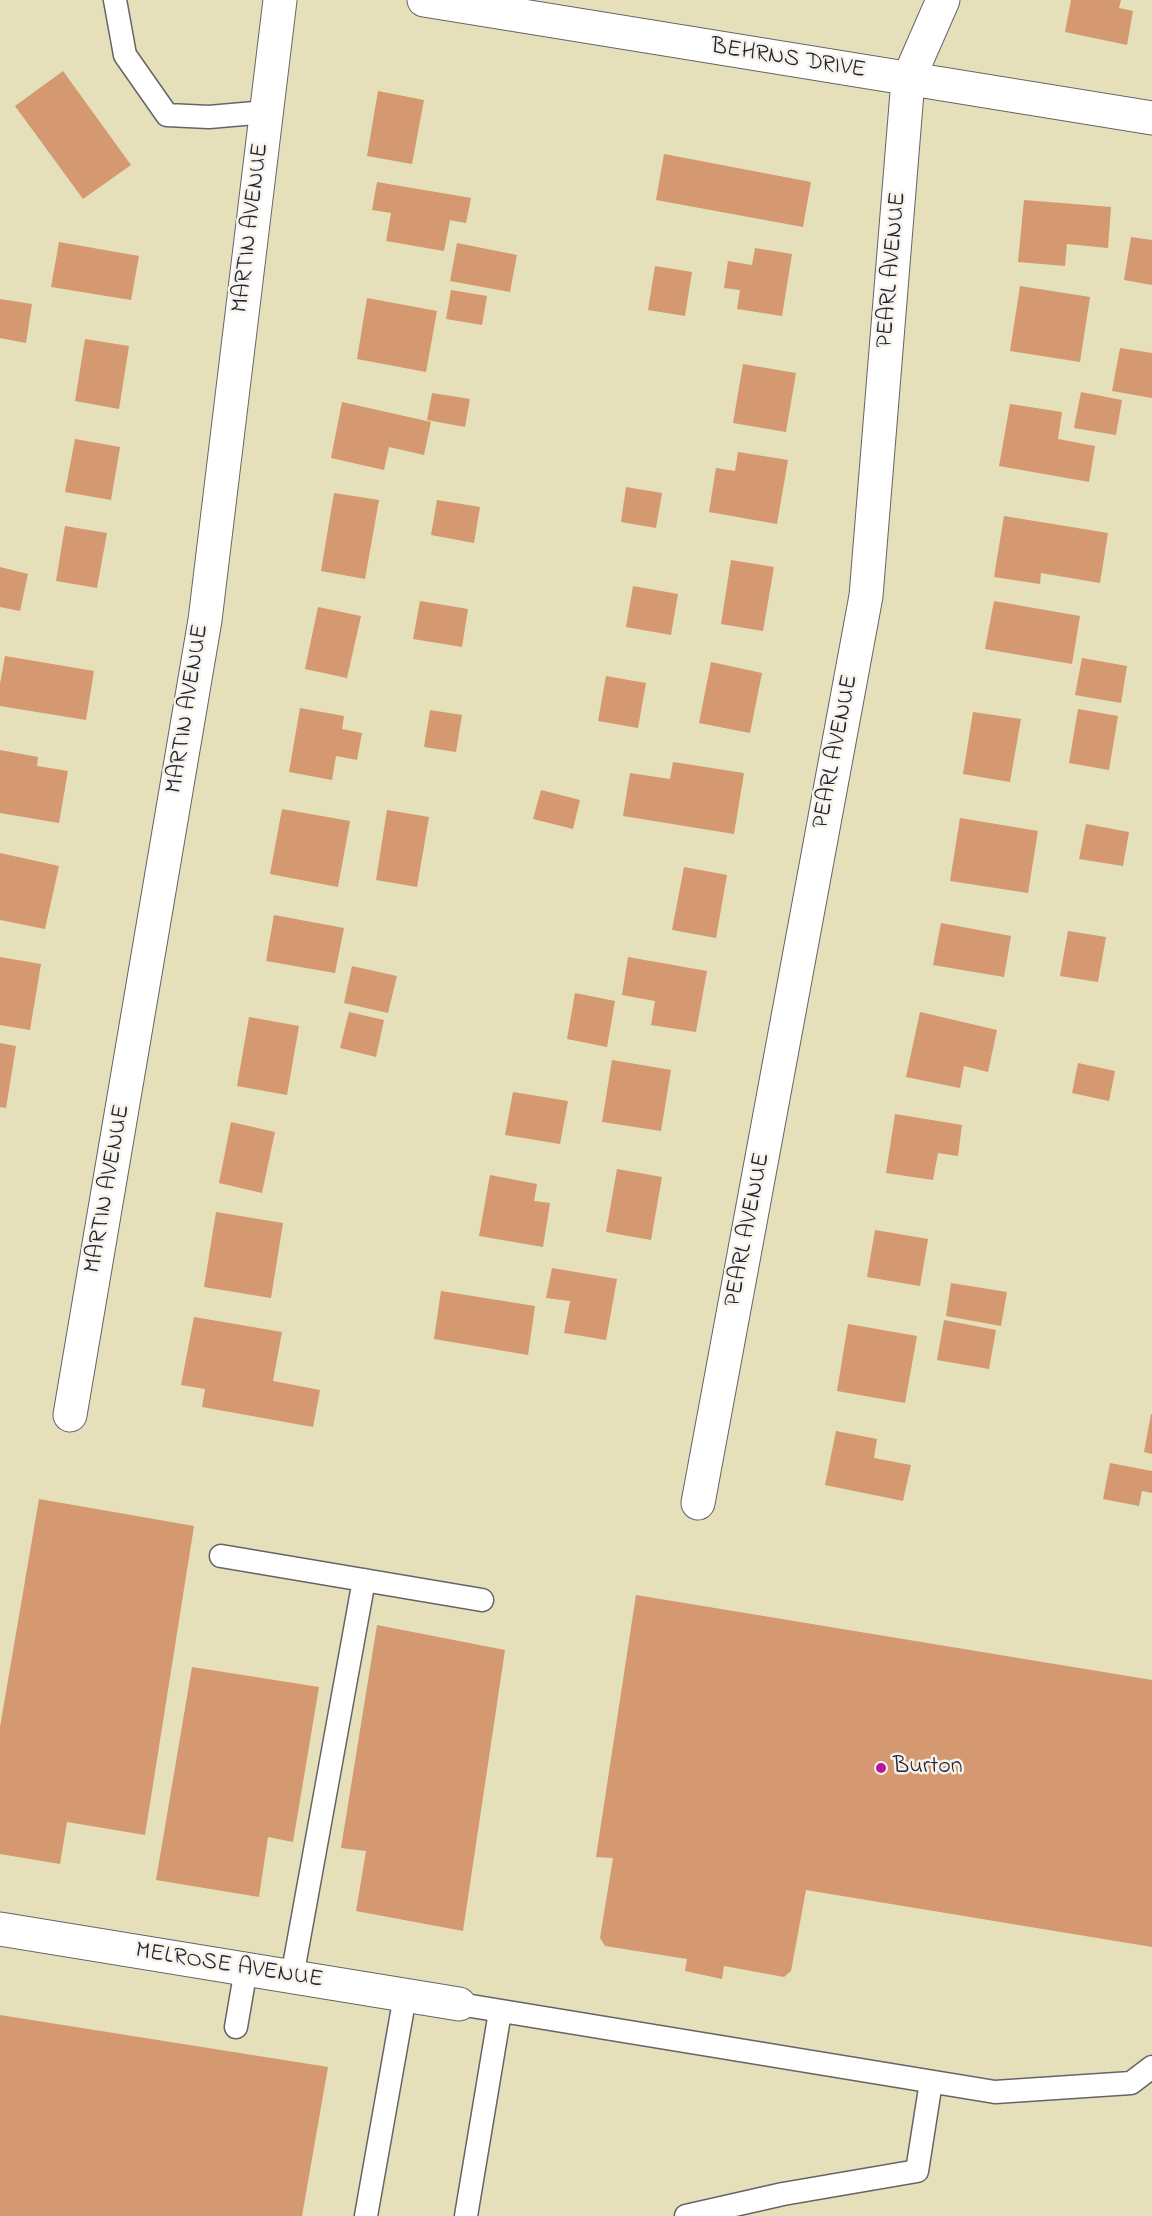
<!DOCTYPE html>
<style>
body{margin:0}
canvas{display:block;background:#e5dfba}
</style>
<canvas width="1152" height="2216"></canvas>
<script>
const ctx = document.querySelector('canvas').getContext('2d');
ctx.lineJoin = 'round';
function paint(path, color) { ctx.fillStyle = color; ctx.fill(path, 'evenodd'); }
const poly = rows => new Path2D(rows.map(r => 'M' + r).join(''));
function trace(path, color, width, dash) { ctx.strokeStyle = color; ctx.lineWidth = width; ctx.lineCap = dash ? 'butt' : 'round'; ctx.setLineDash(dash || []); ctx.stroke(path); }
function write(font, color, halo, rows, align = 'center') {
  ctx.font = font + ' "Indie Flower",sans-serif'; ctx.lineWidth = 5; ctx.setLineDash([]); ctx.textBaseline = 'middle'; ctx.strokeStyle = halo; ctx.fillStyle = color; for (const [text, x, y, turn = 0] of rows) {
    ctx.save(); ctx.translate(x, y); ctx.rotate((+turn || 0) * Math.PI / 180); ctx.textAlign = isNaN(turn) ? turn : align; if (halo) ctx.strokeText(text, 0, 0); ctx.fillText(text, 0, 0); ctx.restore();
  }
}
paint(poly([
 [1071,0,1121,0,1119,8,1133,11,1127,45,1065,32],
 [63,71,131,165,83,199,15,106],
 [378,91,424,100,412,164,367,156],
 [664,154,811,182,803,227,656,200],
 [377,182,471,198,466,223,450,220,444,251,386,241,391,213,372,210],
 [1024,200,1111,207,1108,248,1067,244,1065,266,1018,262],
 [1131,237,1152,240,1152,285,1124,280],
 [59,242,139,256,131,300,51,287],
 [457,243,517,255,510,292,450,281],
 [755,248,792,254,782,316,737,309,740,290,724,288,728,261,752,265],
 [655,266,692,272,685,316,648,310],
 [1020,286,1090,297,1080,362,1010,351],
 [451,290,487,296,482,325,446,319],
 [367,298,437,311,426,372,357,359],
 [0,299,32,304,26,343,0,338],
 [85,339,129,346,119,409,75,401],
 [1120,348,1152,353,1152,398,1112,391],
 [743,364,796,373,786,432,733,423],
 [1081,392,1122,400,1116,435,1074,428],
 [432,393,470,399,465,427,427,420],
 [342,402,431,422,424,455,389,447,384,470,331,458],
 [1010,404,1062,412,1058,439,1095,446,1089,482,999,466],
 [75,439,120,447,111,500,65,492],
 [738,452,788,460,777,524,709,512,716,468,735,471],
 [626,487,662,493,656,528,621,522],
 [334,493,379,500,365,579,321,571],
 [437,500,480,507,474,543,431,535],
 [1004,516,1108,533,1100,583,1041,573,1040,584,994,577],
 [65,526,107,533,97,588,56,581],
 [731,560,774,567,763,631,721,624],
 [0,567,28,574,20,611,0,607],
 [633,586,678,594,671,635,626,627],
 [420,601,468,609,462,647,413,639],
 [994,601,1080,616,1072,664,985,649],
 [318,607,361,616,347,678,305,669],
 [5,656,94,671,86,720,0,706,0,684],
 [1082,658,1127,666,1121,703,1075,695],
 [711,662,762,673,750,733,699,723],
 [606,676,646,683,638,728,598,721],
 [300,708,344,716,342,729,362,733,357,760,336,756,332,780,289,772],
 [1078,709,1118,716,1109,770,1069,763],
 [430,710,462,715,456,752,424,747],
 [973,712,1021,719,1010,782,963,774],
 [0,750,38,757,37,766,68,771,59,823,0,813],
 [673,762,744,773,734,834,623,816,630,773,670,779],
 [541,790,580,800,573,829,533,819],
 [282,809,350,821,338,887,270,874],
 [387,810,429,817,417,887,376,880],
 [960,818,1038,831,1028,893,950,881],
 [1086,824,1129,832,1123,866,1079,859],
 [0,853,59,866,45,929,0,920],
 [684,867,727,875,716,938,672,930],
 [274,915,344,928,335,973,266,961],
 [941,923,1011,936,1004,977,933,965],
 [1068,931,1106,937,1098,982,1060,976],
 [0,957,41,964,30,1030,0,1025],
 [628,957,707,971,696,1032,651,1025,655,1001,622,995],
 [352,966,397,976,388,1013,344,1003],
 [575,993,615,1001,607,1047,567,1039],
 [349,1012,384,1020,376,1057,340,1048],
 [920,1012,997,1030,988,1072,964,1066,960,1088,906,1077],
 [249,1017,299,1026,287,1095,237,1086],
 [0,1043,16,1046,6,1108,0,1107],
 [612,1060,671,1070,661,1131,602,1122],
 [1078,1063,1115,1071,1109,1101,1072,1093],
 [513,1092,568,1101,560,1144,505,1135],
 [895,1114,962,1125,958,1156,938,1153,933,1180,886,1173],
 [231,1122,275,1132,262,1193,219,1183],
 [617,1169,662,1177,651,1240,606,1232],
 [490,1175,537,1184,534,1201,550,1203,543,1247,479,1236],
 [216,1212,283,1223,271,1298,204,1287],
 [875,1230,928,1239,920,1286,867,1277],
 [552,1268,617,1279,606,1340,564,1333,570,1301,546,1298],
 [951,1283,1007,1292,1001,1326,946,1316],
 [441,1291,535,1306,528,1355,434,1339],
 [194,1317,282,1332,273,1381,320,1390,313,1427,202,1407,205,1389,181,1385],
 [944,1320,996,1330,989,1369,937,1360],
 [848,1324,917,1336,905,1403,837,1391],
 [1151,1414,1152,1414,1152,1454,1144,1452],
 [836,1431,877,1439,874,1458,911,1465,903,1501,825,1485],
 [1110,1463,1152,1471,1152,1493,1142,1491,1139,1506,1103,1499],
 [39,1499,194,1526,145,1835,67,1822,60,1864,0,1854,0,1727],
 [636,1595,1152,1680,1152,1947,806,1890,791,1971,784,1977,724,1966,722,1979,685,1971,687,1959,605,1946,600,1938,613,1858,596,1857],
 [377,1625,505,1650,463,1931,356,1911,366,1851,341,1848],
 [192,1667,319,1687,293,1842,268,1837,259,1897,156,1880],
 [0,2015,328,2067,302,2216,0,2216]
]), '#d49970');
const service = poly([
 [115,0,125,55,167,115,209,117,266,112],
 [221,1556,482,1600],
 [292,1977,364,1580],
 [459,2004,995,2092,1131,2083,1152,2067],
 [236,2027,246,1969],
 [366,2216,405,1996],
 [466,2216,500,2012],
 [686,2216,783,2194,917,2171,931,2082]
]);
const minor = poly([
 [424,0,1152,118],
 [70,1415,205,620,280,0],
 [698,1503,866,596,908,80,943,0],
 [0,1929,459,2004]
]);
trace(service, '#666467', 25);
trace(minor, '#666467', 35);
trace(service, '#fff', 22);
trace(minor, '#fff', 33);
for (const [x, y, r, color] of [
 [881,1768,6,"#b5179e"]
]) { const dot = new Path2D(); dot.arc(x, y, r, 0, 2 * Math.PI); ctx.fillStyle = color; ctx.fill(dot); trace(dot, '#f7f3e8', 2); }
write('24px', '#22223b', '#f7f3e8', [
 ["BEHRNS DRIVE",788,60,9],
 ["MARTIN AVENUE",252,228,-83],
 ["PEARL AVENUE",893,270,-85],
 ["MARTIN AVENUE",189,709,-81],
 ["PEARL AVENUE",837,752,-79],
 ["MARTIN AVENUE",109,1189,-80],
 ["PEARL AVENUE",749,1230,-79],
 ["MELROSE AVENUE",229,1967,9]
]);
write('24px', '#22223b', '#f7f3e8', [
 ["Burton",893,1768]
], 'left');
</script>
